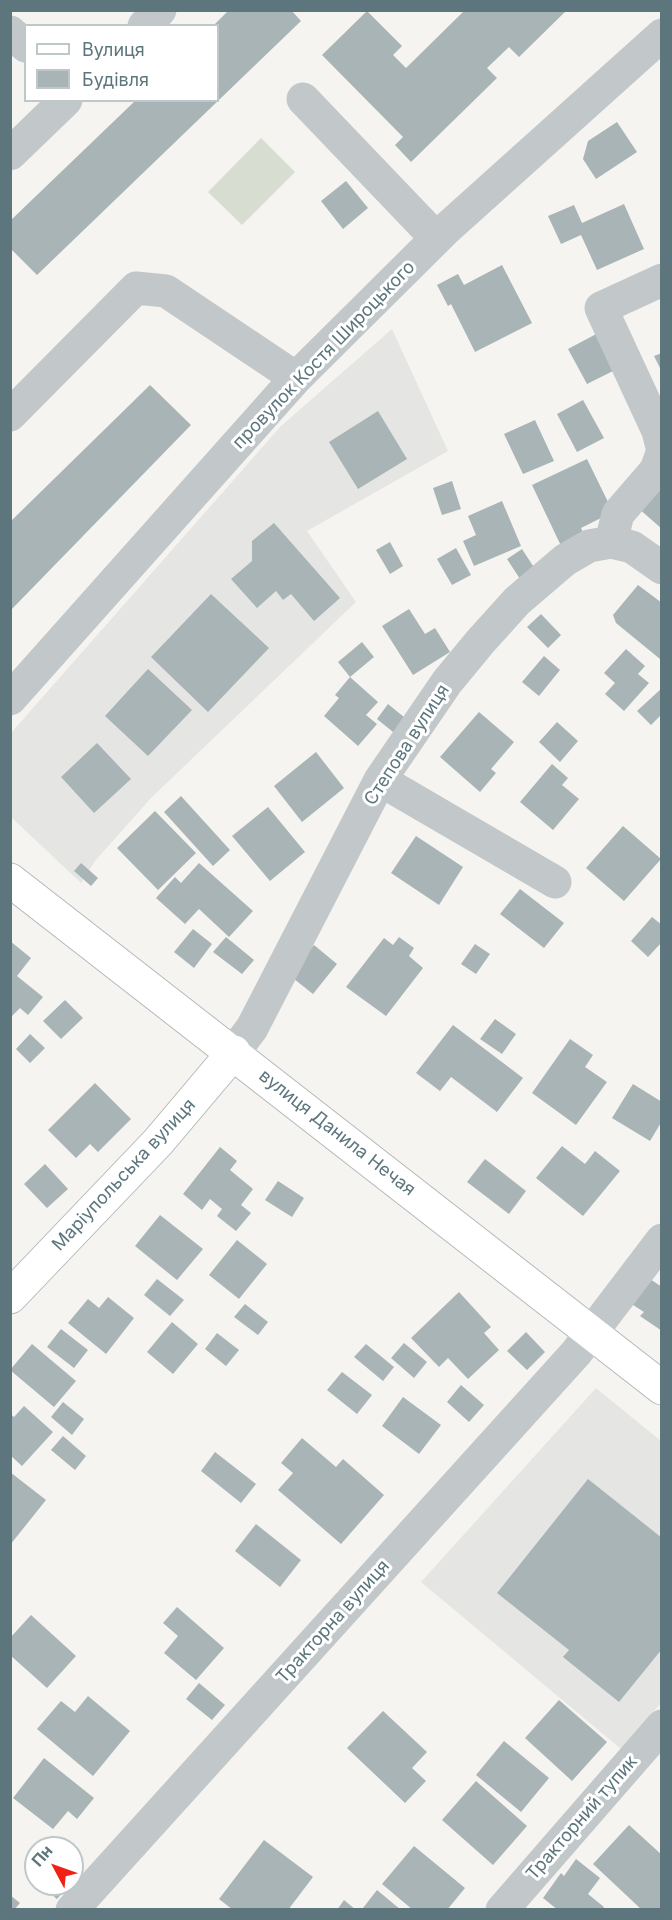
<!DOCTYPE html>
<meta charset="utf-8">
<style>
body{margin:0}
#map{position:relative;width:672px;height:1920px;overflow:hidden;background:#f5f4f0;font-family:Inter,sans-serif}
canvas{display:block}
.frame{position:absolute;inset:0;border:12px solid #5d767e;pointer-events:none}
.legend{position:absolute;left:24px;top:24px;width:195px;height:78px;box-sizing:border-box;background:#fff;border:2px solid #bec8cb;margin:0;padding:8px 10px;list-style:none;font-size:18px;color:#5d767e}
.legend li{display:flex;align-items:center;gap:12px;height:30px}
.legend b{width:30px;border:2px solid #bec8cb}
.north{position:absolute;left:24px;top:1836px;width:60px;height:60px;box-sizing:border-box;background:#fff;border:2px solid #bec8cb;border-radius:50%;rotate:311deg;font-size:16px;font-weight:700;line-height:24px;text-align:center;color:#5d767e}
.north::after{content:'';display:block;margin:auto;width:21px;height:27px;background:#f02115;clip-path:polygon(50% 0,100% 100%,50% 72%,0 100%)}
</style>
<div id="map">
<canvas width="672" height="1920"></canvas>
<div class="frame"></div>
<ul class="legend">
<li><b style="height:8px;background:#fff"></b>Вулиця</li>
<li><b style="height:16px;background:#a8b4b6"></b>Будівля</li>
</ul>
<div class="north">Пн</div>
</div>
<script>
const ctx = document.querySelector('canvas').getContext('2d');
ctx.lineJoin = 'round';
function paint(path, color) { ctx.fillStyle = color; ctx.fill(path, 'evenodd'); }
const poly = rows => new Path2D(rows.map(r => 'M' + r).join(''));
function trace(path, color, width, dash) { ctx.strokeStyle = color; ctx.lineWidth = width; ctx.lineCap = dash ? 'butt' : 'round'; ctx.setLineDash(dash || []); ctx.stroke(path); }
function write(font, color, halo, rows, align = 'center') {
  ctx.font = font + ' Inter,sans-serif'; ctx.lineWidth = 6; ctx.setLineDash([]); ctx.textBaseline = 'middle'; ctx.strokeStyle = halo; ctx.fillStyle = color; for (const [text, x, y, turn = 0] of rows) {
    ctx.save(); ctx.translate(x, y); ctx.rotate((+turn || 0) * Math.PI / 180); ctx.textAlign = isNaN(turn) ? turn : align; if (halo) ctx.strokeText(text, 0, 0); ctx.fillText(text, 0, 0); ctx.restore();
  }
}
paint(poly([
 [392,329,448,451,307,531,356,602,151,798,95,861,81,883,11,817,11,733,281,426],
 [596,1388,661,1441,661,1703,621,1749,421,1582]
]), '#e5e6e4');
paint(poly([
 [261,138,295,172,242,225,208,192]
]), '#d7ddd1');
paint(poly([
 [229,10,291,10,301,21,37,275,10,248,10,221,136,100,218,100,218,26,213,26],
 [465,10,567,10,519,57,509,47,487,68,497,78,411,162,395,145,403,137,322,55,367,11,402,46,393,55,406,68],
 [617,122,637,152,596,179,583,159,588,141],
 [346,181,368,208,343,229,321,201],
 [624,204,644,249,597,270,581,235,561,244,548,216,574,205,582,223],
 [502,265,532,323,475,352,451,304,448,306,437,285,458,274,464,285],
 [600,332,619,368,587,384,568,349],
 [662,353,662,372,654,356],
 [150,385,191,425,10,611,10,522],
 [583,400,604,438,577,452,557,414],
 [378,411,407,459,358,489,329,442],
 [535,420,554,461,523,474,504,434],
 [587,459,608,502,603,517,581,528,586,539,563,550,532,485],
 [452,481,461,509,442,515,433,488],
 [656,486,662,491,662,529,637,507],
 [502,501,521,546,474,566,463,541,476,535,468,516],
 [274,523,340,598,314,621,291,594,283,600,276,591,257,608,231,579,252,561,252,541],
 [390,542,403,566,390,574,376,550],
 [456,548,471,575,452,585,437,559],
 [522,549,537,572,522,582,507,559],
 [638,585,662,603,660,659,616,623,613,615],
 [211,594,269,648,208,712,151,657],
 [409,609,425,634,435,628,450,652,413,675,382,626],
 [541,614,561,635,548,648,527,627],
 [362,642,374,657,350,677,338,662],
 [626,649,645,666,638,674,649,683,624,711,605,694,615,683,604,673],
 [544,656,560,670,539,696,522,682],
 [148,669,192,710,148,756,105,716],
 [350,677,378,702,366,715,377,724,358,746,324,716,339,698,335,695],
 [662,688,662,718,660,716,651,725,637,711],
 [388,704,410,722,398,736,377,719],
 [479,712,514,742,491,769,496,773,480,792,440,757],
 [557,722,578,741,560,762,539,742],
 [97,743,131,779,94,813,61,777],
 [316,752,344,788,302,822,274,786],
 [552,764,568,778,562,785,579,799,553,830,520,802],
 [181,796,230,850,213,866,164,812],
 [268,807,305,852,270,881,232,836],
 [155,811,196,853,158,890,117,848],
 [623,826,661,859,624,901,586,868],
 [416,836,463,867,439,905,391,873],
 [81,863,98,878,91,886,74,871],
 [199,863,253,911,229,937,199,909,185,924,156,898,175,877,181,883],
 [520,889,564,923,544,948,500,914],
 [652,917,662,925,662,942,648,957,631,941],
 [193,929,212,944,194,968,174,952],
 [226,937,254,960,242,974,213,952],
 [399,937,414,948,409,956,423,968,386,1016,346,987,384,938,393,945],
 [10,941,31,958,17,976,43,997,28,1015,20,1008,10,1018],
 [475,944,490,954,476,974,461,964],
 [314,945,337,964,313,994,289,975],
 [65,1000,83,1018,61,1039,43,1021],
 [495,1019,516,1034,502,1054,480,1039],
 [453,1025,523,1078,497,1112,451,1077,440,1091,416,1073],
 [30,1034,45,1048,30,1063,16,1049],
 [570,1039,593,1055,585,1067,607,1082,576,1125,532,1093],
 [95,1083,131,1119,98,1152,90,1144,76,1158,48,1130],
 [633,1084,662,1102,662,1121,650,1141,612,1118],
 [562,1146,585,1164,595,1151,620,1171,583,1216,536,1178],
 [220,1147,237,1161,230,1170,253,1189,241,1205,251,1213,236,1231,217,1216,222,1209,210,1199,202,1210,183,1194],
 [485,1159,526,1191,509,1214,467,1182],
 [45,1164,68,1189,47,1208,24,1184],
 [278,1181,304,1198,292,1217,265,1200],
 [160,1215,203,1249,177,1280,135,1246],
 [237,1240,267,1264,239,1299,209,1275],
 [647,1277,662,1287,662,1331,640,1316,644,1312,630,1303],
 [157,1279,184,1300,170,1316,144,1295],
 [459,1292,491,1327,484,1333,499,1350,468,1379,448,1358,439,1367,411,1338],
 [108,1297,134,1318,106,1354,68,1323,88,1299,99,1308],
 [245,1304,268,1322,258,1335,234,1317],
 [172,1322,198,1344,173,1374,147,1352],
 [61,1329,88,1350,74,1368,47,1347],
 [526,1332,545,1352,527,1370,507,1351],
 [217,1333,239,1350,226,1366,205,1349],
 [404,1343,427,1362,414,1378,391,1358],
 [32,1344,76,1381,54,1407,10,1370],
 [366,1344,394,1367,383,1381,354,1357],
 [342,1372,372,1395,357,1414,327,1390],
 [461,1385,484,1405,469,1422,447,1402],
 [403,1397,441,1425,419,1454,382,1426],
 [63,1402,84,1419,72,1435,51,1417],
 [24,1406,53,1432,22,1466,10,1455,10,1414,14,1417],
 [63,1436,86,1456,75,1470,51,1450],
 [302,1438,336,1467,343,1459,384,1495,341,1544,278,1490,293,1473,281,1463],
 [215,1452,256,1484,241,1503,201,1471],
 [10,1472,46,1500,10,1545],
 [588,1479,662,1538,662,1649,619,1702,563,1657,569,1650,497,1593],
 [256,1524,301,1560,280,1587,235,1551],
 [177,1607,224,1648,196,1680,164,1653,178,1636,163,1623],
 [31,1615,76,1656,47,1688,10,1655,10,1638],
 [199,1683,225,1705,212,1720,186,1699],
 [88,1696,130,1731,93,1776,37,1729,61,1701,75,1712],
 [559,1700,607,1742,572,1781,525,1738],
 [383,1711,427,1752,412,1768,426,1781,405,1803,347,1748],
 [504,1741,549,1778,521,1812,476,1775],
 [44,1758,94,1798,77,1819,68,1811,53,1829,13,1798],
 [476,1781,527,1826,493,1865,442,1820],
 [629,1825,662,1855,662,1910,642,1910,593,1864],
 [264,1840,313,1877,288,1910,233,1910,219,1899],
 [414,1846,465,1888,447,1910,413,1910,382,1884],
 [576,1859,600,1878,588,1894,604,1907,602,1910,558,1910,543,1898,561,1873,564,1876],
 [39,1884,70,1884,57,1899],
 [377,1890,401,1910,365,1910,363,1908],
 [10,1895,20,1903,14,1910,10,1910],
 [344,1900,356,1910,337,1910]
]), '#a8b4b6');
const major = poly([
 [10,880,662,1388],
 [10,1297,158,1142,234,1052]
]);
trace(major, '#b2b9bc', 35);
trace(poly([
 [144,26,160,10],
 [10,32,26,46],
 [303,99,436,238],
 [10,154,66,100],
 [662,280,601,308,658,431,662,447],
 [10,415,136,288,166,291,296,378],
 [611,542,618,514,656,470,662,453],
 [10,699,296,378,445,230,662,35],
 [380,780,555,882],
 [234,1052,252,1028,380,780,447,682,480,642,517,601,565,560,589,546,611,542,632,547,662,568],
 [72,1910,576,1353,662,1240],
 [502,1910,662,1726]
]), '#c2c7c9', 33);
trace(major, '#fff', 33);
write('18px', '#5d767e', '#fff', [
 ["провулок Костя Широцького",324,355,-46],
 ["Степова вулиця",407,745,-57],
 ["вулиця Данила Нечая",337,1133,38],
 ["Маріупольська вулиця",124,1175,-47],
 ["Тракторна вулиця",333,1622,-48],
 ["Тракторний тупик",582,1818,-49]
]);
</script>
